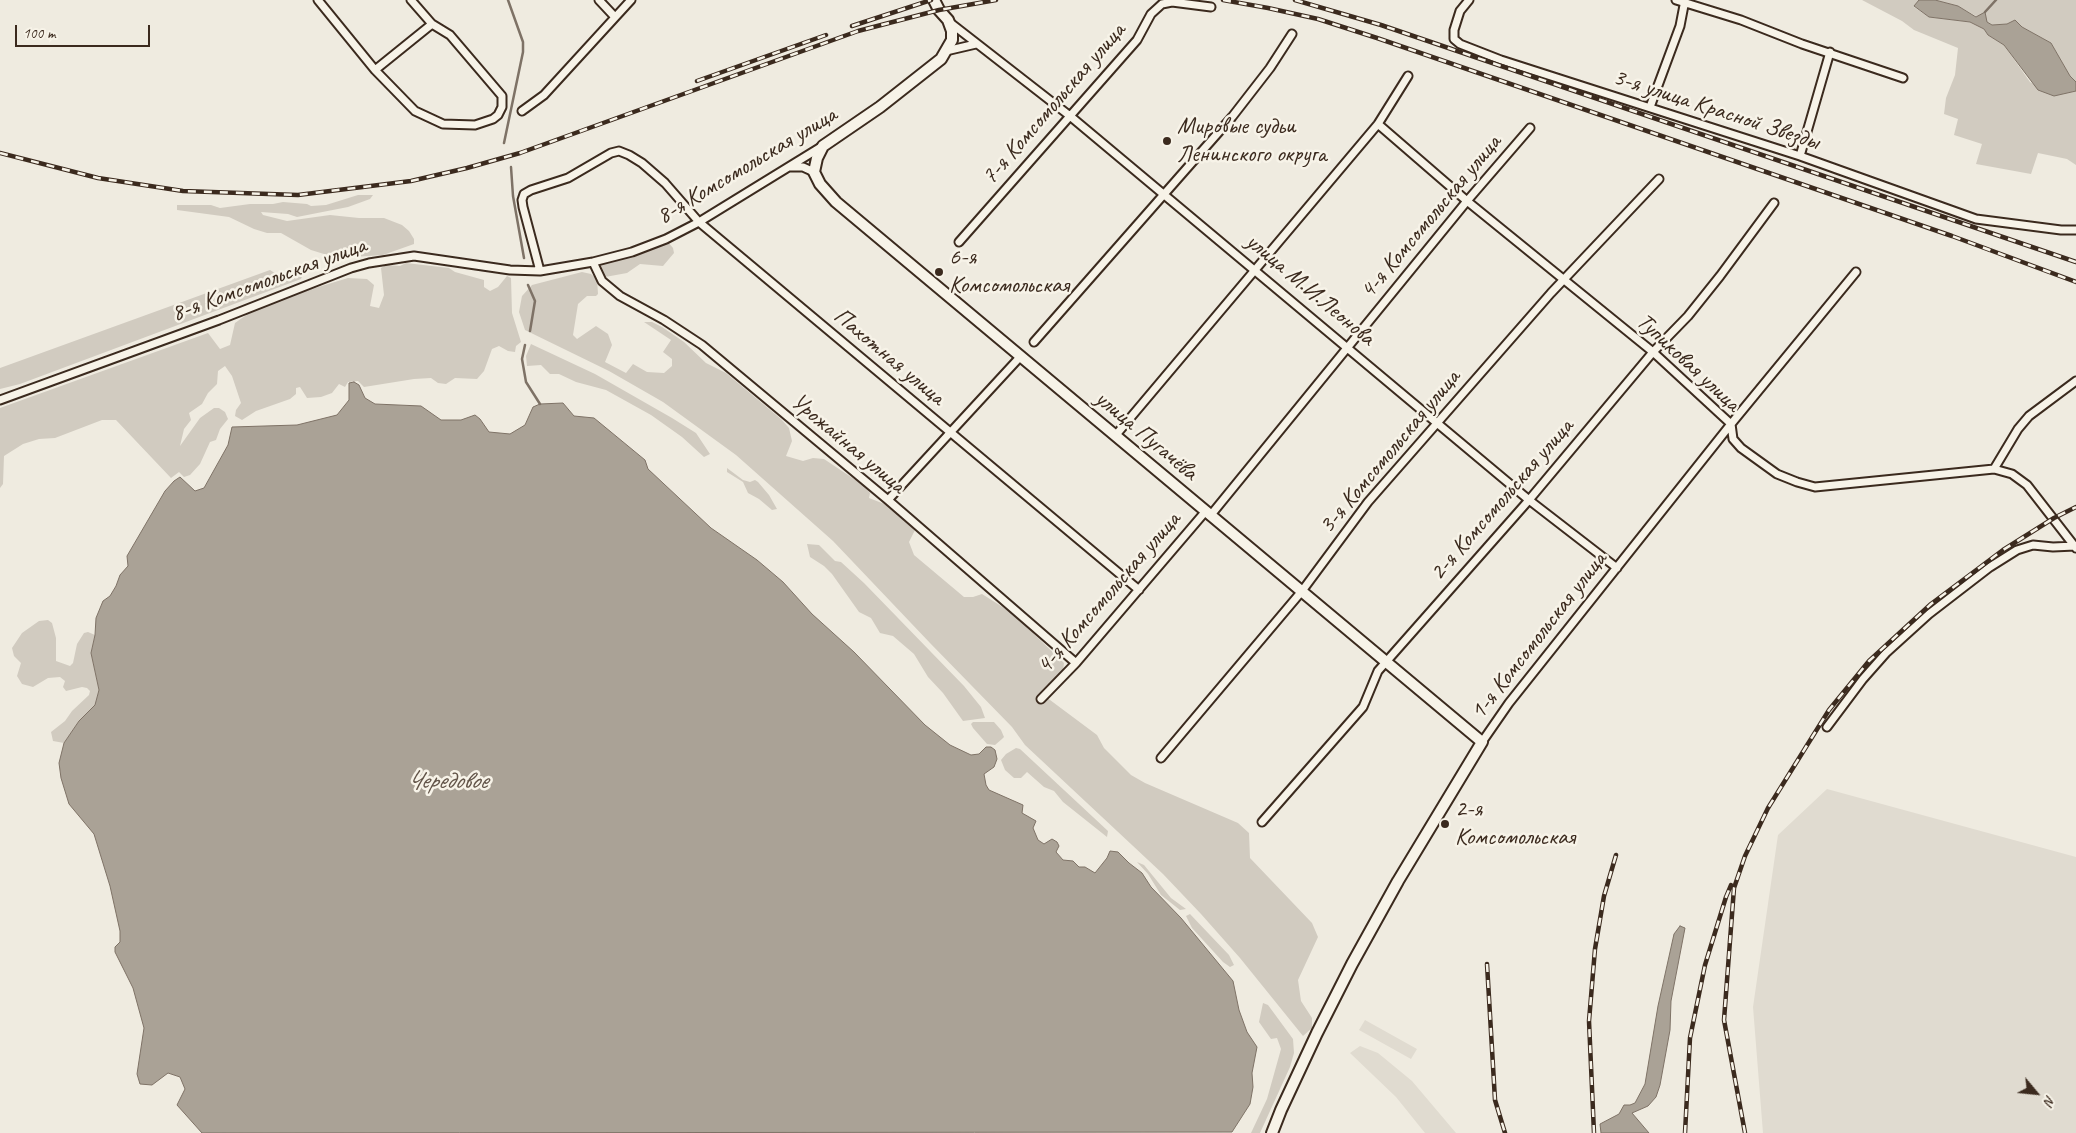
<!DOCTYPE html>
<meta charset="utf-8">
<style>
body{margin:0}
#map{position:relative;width:2076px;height:1133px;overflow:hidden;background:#efebe0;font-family:Caveat,sans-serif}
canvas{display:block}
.north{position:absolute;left:2011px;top:1068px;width:50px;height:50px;-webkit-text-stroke:4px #f7f3e8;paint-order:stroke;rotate:118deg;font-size:14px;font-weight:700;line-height:20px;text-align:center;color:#3b2a1e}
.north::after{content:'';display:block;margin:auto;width:18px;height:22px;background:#3b2a1e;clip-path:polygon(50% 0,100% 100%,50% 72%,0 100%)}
.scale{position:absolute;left:15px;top:25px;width:135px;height:22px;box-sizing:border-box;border:2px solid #3b2a1e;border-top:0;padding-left:6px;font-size:15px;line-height:18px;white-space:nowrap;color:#3b2a1e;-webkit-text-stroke:4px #f7f3e8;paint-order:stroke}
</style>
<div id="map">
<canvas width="2076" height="1133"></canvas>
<div class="north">N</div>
<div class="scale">100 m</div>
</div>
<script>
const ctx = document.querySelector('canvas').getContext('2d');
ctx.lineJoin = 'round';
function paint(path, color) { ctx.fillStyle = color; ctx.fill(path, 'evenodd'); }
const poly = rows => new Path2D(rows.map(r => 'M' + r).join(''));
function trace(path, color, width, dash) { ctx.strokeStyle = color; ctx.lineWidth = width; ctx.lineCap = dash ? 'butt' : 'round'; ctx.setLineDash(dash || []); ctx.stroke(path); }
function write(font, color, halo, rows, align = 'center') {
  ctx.font = font + ' Caveat,sans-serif'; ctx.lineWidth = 5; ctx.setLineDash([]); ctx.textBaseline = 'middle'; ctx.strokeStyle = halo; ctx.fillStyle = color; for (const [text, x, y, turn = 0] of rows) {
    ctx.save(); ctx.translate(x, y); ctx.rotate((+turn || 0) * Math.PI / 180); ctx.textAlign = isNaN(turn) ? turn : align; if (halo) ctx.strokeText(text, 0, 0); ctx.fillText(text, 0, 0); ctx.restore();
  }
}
paint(poly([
 [1827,789,2076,857,2076,1133,1763,1133,1753,1007,1778,835],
 [1365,1020,1417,1049,1411,1059,1359,1030],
 [1360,1046,1378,1053,1412,1081,1456,1133,1425,1133,1396,1097,1350,1053]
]), '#e0dbd0');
paint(poly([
 [1862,0,1919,0,1914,7,1929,17,1970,22,1984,29,1988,35,2004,45,2030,82,2054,95,2076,91,2076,165,2067,159,2038,153,2031,174,1976,164,1982,144,1954,135,1958,119,1944,114,1946,98,1955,75,1958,48,1914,30,1902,21],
 [1935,0,2076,0,2076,82,2070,76,2051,43,2022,27,2015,20,2007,24,1992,25,1958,6],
 [358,195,373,195,370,199,348,207,297,217,288,214,261,212,263,215,287,221,330,215,359,218,384,218,402,225,409,231,414,239,414,244,383,255,337,258,311,250,281,233,267,233,254,229,229,217,177,210,177,205,211,205,220,208,250,204,273,204,283,202,307,204,311,206,326,205],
 [668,242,673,248,674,253,663,266,640,264,627,273,605,277,600,272,599,267,602,264,654,249],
 [406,263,449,268,455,272,484,280,484,287,490,291,498,287,507,276,511,278,512,313,521,342,516,346,515,352,508,351,499,346,492,349,484,371,477,379,455,378,446,384,438,383,431,378,414,379,364,387,358,381,348,382,345,387,339,384,332,393,321,397,307,398,300,387,296,388,296,394,290,399,256,411,242,420,235,416,236,410,241,403,232,376,225,366,218,371,217,384,208,393,202,404,189,413,191,420,184,429,180,446,200,418,214,408,219,408,225,412,228,419,220,429,216,440,210,442,200,464,190,475,184,477,179,472,171,478,116,420,102,420,55,438,39,439,23,444,4,456,3,484,0,488,0,408,208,333,220,349,230,345,235,323,252,311,262,308,269,302,348,278,367,279,374,285,370,306,379,308,384,295,381,268,386,265,400,266],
 [300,266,304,272,301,279,20,384,0,389,0,368,270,270,278,275,288,274],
 [582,272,591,274,597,279,598,294,596,296,587,296,578,304,573,335,577,339,596,326,608,334,612,345,605,362,626,373,633,364,647,372,664,373,672,366,672,359,663,352,671,340,644,322,652,322,662,327,684,342,706,363,726,373,781,419,789,428,792,441,786,456,803,461,813,458,824,459,863,485,870,493,869,498,887,505,915,530,909,542,914,555,964,597,973,597,982,594,1012,613,1064,663,1063,670,1042,694,1097,735,1104,748,1131,775,1145,783,1238,823,1249,833,1250,858,1312,923,1318,937,1298,980,1301,1001,1312,1018,1312,1028,1303,1036,1240,958,1201,914,1163,874,1025,745,1012,727,930,643,833,541,736,455,663,402,609,371,525,330,519,312,522,296,532,285],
 [531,344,595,374,672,418,696,433,710,454,704,457,682,437,651,415,606,390,576,382,559,374,550,374,541,365,527,366,526,356],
 [727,468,743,480,750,482,755,480,758,482,769,495,777,509,772,510,759,499,748,493,743,482,727,472],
 [807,544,819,545,835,561,841,562,864,583,964,686,981,707,985,718,963,721,943,693,928,677,914,654,893,636,880,633,871,618,859,612,832,574,824,566,810,557],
 [48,620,52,623,56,638,56,661,70,666,73,663,77,644,84,633,88,632,95,635,91,653,99,690,95,706,79,721,64,743,53,741,51,732,65,721,72,711,89,695,90,691,87,688,82,687,66,691,63,687,65,681,60,677,48,678,33,687,22,684,17,676,21,663,14,656,12,648,22,633,39,621],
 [973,722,994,722,1001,730,1004,737,1002,739,995,745,987,744,973,728,971,724],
 [1016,748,1020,749,1108,831,1107,837,1063,802,1054,791,1044,787,1027,772,1021,778,1014,778,1005,770,1001,760,1006,754],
 [1137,862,1144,865,1171,898,1186,909,1180,910,1161,895,1148,874],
 [1190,914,1229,955,1234,965,1230,967,1223,962,1192,928,1186,916],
 [1263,1003,1268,1005,1293,1039,1294,1053,1290,1067,1260,1133,1251,1133,1267,1099,1281,1049,1277,1038,1271,1039,1259,1022]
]), '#d1cbc0');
const water = poly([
 [1919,0,1935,0,1958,6,1976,17,1985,12,1987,22,1992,25,2007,24,2015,20,2022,27,2051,43,2070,76,2076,82,2076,91,2054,96,2038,90,2004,45,1988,35,1984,29,1970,22,1929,17,1914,6,1919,0],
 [354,382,359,385,365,398,375,404,421,406,441,420,461,420,475,415,480,419,489,432,510,434,525,425,533,407,540,404,563,403,574,416,594,418,645,460,648,469,711,528,757,560,783,582,812,614,854,652,925,725,950,745,971,755,979,754,986,747,991,747,995,750,997,759,994,767,984,774,986,785,989,790,1023,805,1022,813,1036,821,1033,828,1038,840,1044,844,1052,839,1057,842,1059,846,1056,852,1063,860,1073,861,1079,867,1085,867,1095,873,1107,858,1110,851,1118,852,1129,863,1142,873,1151,887,1181,918,1233,981,1239,1010,1247,1032,1257,1047,1252,1073,1253,1087,1250,1104,1232,1132,202,1133,177,1105,185,1089,180,1077,168,1073,152,1085,140,1084,137,1074,144,1028,133,988,115,952,115,947,120,942,120,931,110,886,94,834,69,804,61,778,59,763,64,743,79,721,95,705,99,690,91,653,95,635,96,618,103,601,110,596,116,586,120,575,128,566,127,556,165,491,174,481,180,477,195,491,204,488,228,445,232,427,297,425,337,415,349,400,349,383,354,382],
 [1680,926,1685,928,1671,1001,1670,1030,1660,1085,1656,1097,1648,1106,1632,1113,1649,1133,1601,1133,1600,1124,1619,1114,1624,1105,1630,1105,1635,1103,1645,1084,1658,1006,1674,934,1680,926]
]);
paint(water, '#aaa296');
trace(water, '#7e7266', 1);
trace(poly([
 [1985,12,1996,0],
 [504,143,523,52,523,42,508,0],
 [511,167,513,196,524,258],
 [528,285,535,301,530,331],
 [525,345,522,359,526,382,540,404]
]), '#7e7266', 2.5);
const minor = poly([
 [318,0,375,70,415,111,443,124,475,125,493,119,498,115,502,107,502,96,450,35,432,24,411,0],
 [599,0,614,16],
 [1469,0,1460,11,1454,30,1454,39,1460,44,1501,60,1800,156,1976,219,2061,230,2076,230],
 [1676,0,1741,20,1802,44,1903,78],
 [948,21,1070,116,1529,500,1617,568],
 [946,51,976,44],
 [375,70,432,24],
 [1650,107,1680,26,1685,0],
 [522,111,544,95,631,0],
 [1378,124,1467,201,1653,352,1731,424,1733,439,1741,448,1777,474,1797,482,1815,487,1994,469,2012,474,2027,485,2076,548],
 [1800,156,1830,52],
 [790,167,803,167,814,172],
 [959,242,1137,40,1151,14,1162,4,1172,2,1211,7],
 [593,262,602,281,620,296,664,320,702,345,888,500,1076,663],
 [540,271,523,207,522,200,524,194,531,190,568,178,611,153,619,151,629,155,642,163,665,183,699,222,1139,590],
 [1034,342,1232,117,1270,68,1292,34],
 [0,400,219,320,351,268,369,263,414,256,510,270,540,271,593,262,632,252,666,239,699,222,821,147],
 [1115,436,1378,124,1408,76],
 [1994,469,2018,429,2029,416,2076,381],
 [888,500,1020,357],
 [1210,516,1467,201,1530,128],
 [1041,699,1076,663,1205,512],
 [1827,727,1863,679,1886,653,1929,614,1990,567,2017,550,2033,545,2053,547,2075,546],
 [1482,742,1509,703,1731,424,1856,272],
 [1161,758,1302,591,1368,502,1551,293,1659,179],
 [1262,822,1363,707,1378,671,1529,500,1653,352,1688,316,1720,276,1774,203]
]);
const secondary = poly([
 [934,0,939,10,948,20,952,31,952,40,941,59,880,107,823,146,817,158,814,172,820,184,836,202,1482,742,1398,881,1352,964,1317,1033,1281,1110,1272,1133]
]);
trace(minor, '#3b2a1e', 11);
trace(secondary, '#3b2a1e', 14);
trace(minor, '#f7f3e8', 7);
trace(secondary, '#f7f3e8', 10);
const rail = poly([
 [1223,0,1268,8,1318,19,1377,38,1952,236,2076,282],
 [1295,0,1381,25,2076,262],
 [852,26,931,0],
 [697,81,826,35],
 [0,153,98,178,183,191,298,195,411,181,467,168,520,153,858,31,939,10,996,0],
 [1487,964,1495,1100,1505,1133],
 [1594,1133,1589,1021,1595,949,1604,896,1616,855],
 [1685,1133,1690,1038,1705,965,1726,897,1731,885],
 [1745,1133,1724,1020,1734,888,1745,856,1768,808,1829,710,1869,661,1931,604,2003,550,2054,518,2076,507]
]);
trace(rail, '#3b2a1e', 4.5);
trace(rail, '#f7f3e8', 2.5, [8]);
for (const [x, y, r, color] of [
 [1167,141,5,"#3b2a1e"],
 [939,272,5,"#3b2a1e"],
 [1445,824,5,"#3b2a1e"]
]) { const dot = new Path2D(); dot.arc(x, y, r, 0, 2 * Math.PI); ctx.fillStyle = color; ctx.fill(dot); trace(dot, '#f7f3e8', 2); }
write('24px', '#3b2a1e', '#f7f3e8', [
 ["7-я Комсомольская улица",1054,104,-49],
 ["3-я улица Красной Звезды",1716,110,18],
 ["8-я Комсомольская улица",747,166,-31],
 ["4-я Комсомольская улица",1431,217,-50],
 ["8-я Комсомольская улица",269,280,-20],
 ["улица М.И.Леонова",1310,290,40],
 ["Пахотная улица",889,357,40],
 ["Тупиковая улица",1688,363,43],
 ["улица Пугачёва",1146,436,40],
 ["Урожайная улица",848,444,40],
 ["3-я Комсомольская улица",1390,452,-50],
 ["2-я Комсомольская улица",1502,500,-49],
 ["4-я Комсомольская улица",1109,593,-49],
 ["1-я Комсомольская улица",1539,636,-52]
]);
write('24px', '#3b2a1e', '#f7f3e8', [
 ["Мировые судьи",1177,127],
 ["Ленинского округа",1177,155],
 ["6-я",949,258],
 ["Комсомольская",949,286],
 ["2-я",1455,810],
 ["Комсомольская",1455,838]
], 'left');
write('italic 25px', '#625448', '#f7f3e8', [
 ["Чередовое",447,781]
]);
</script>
